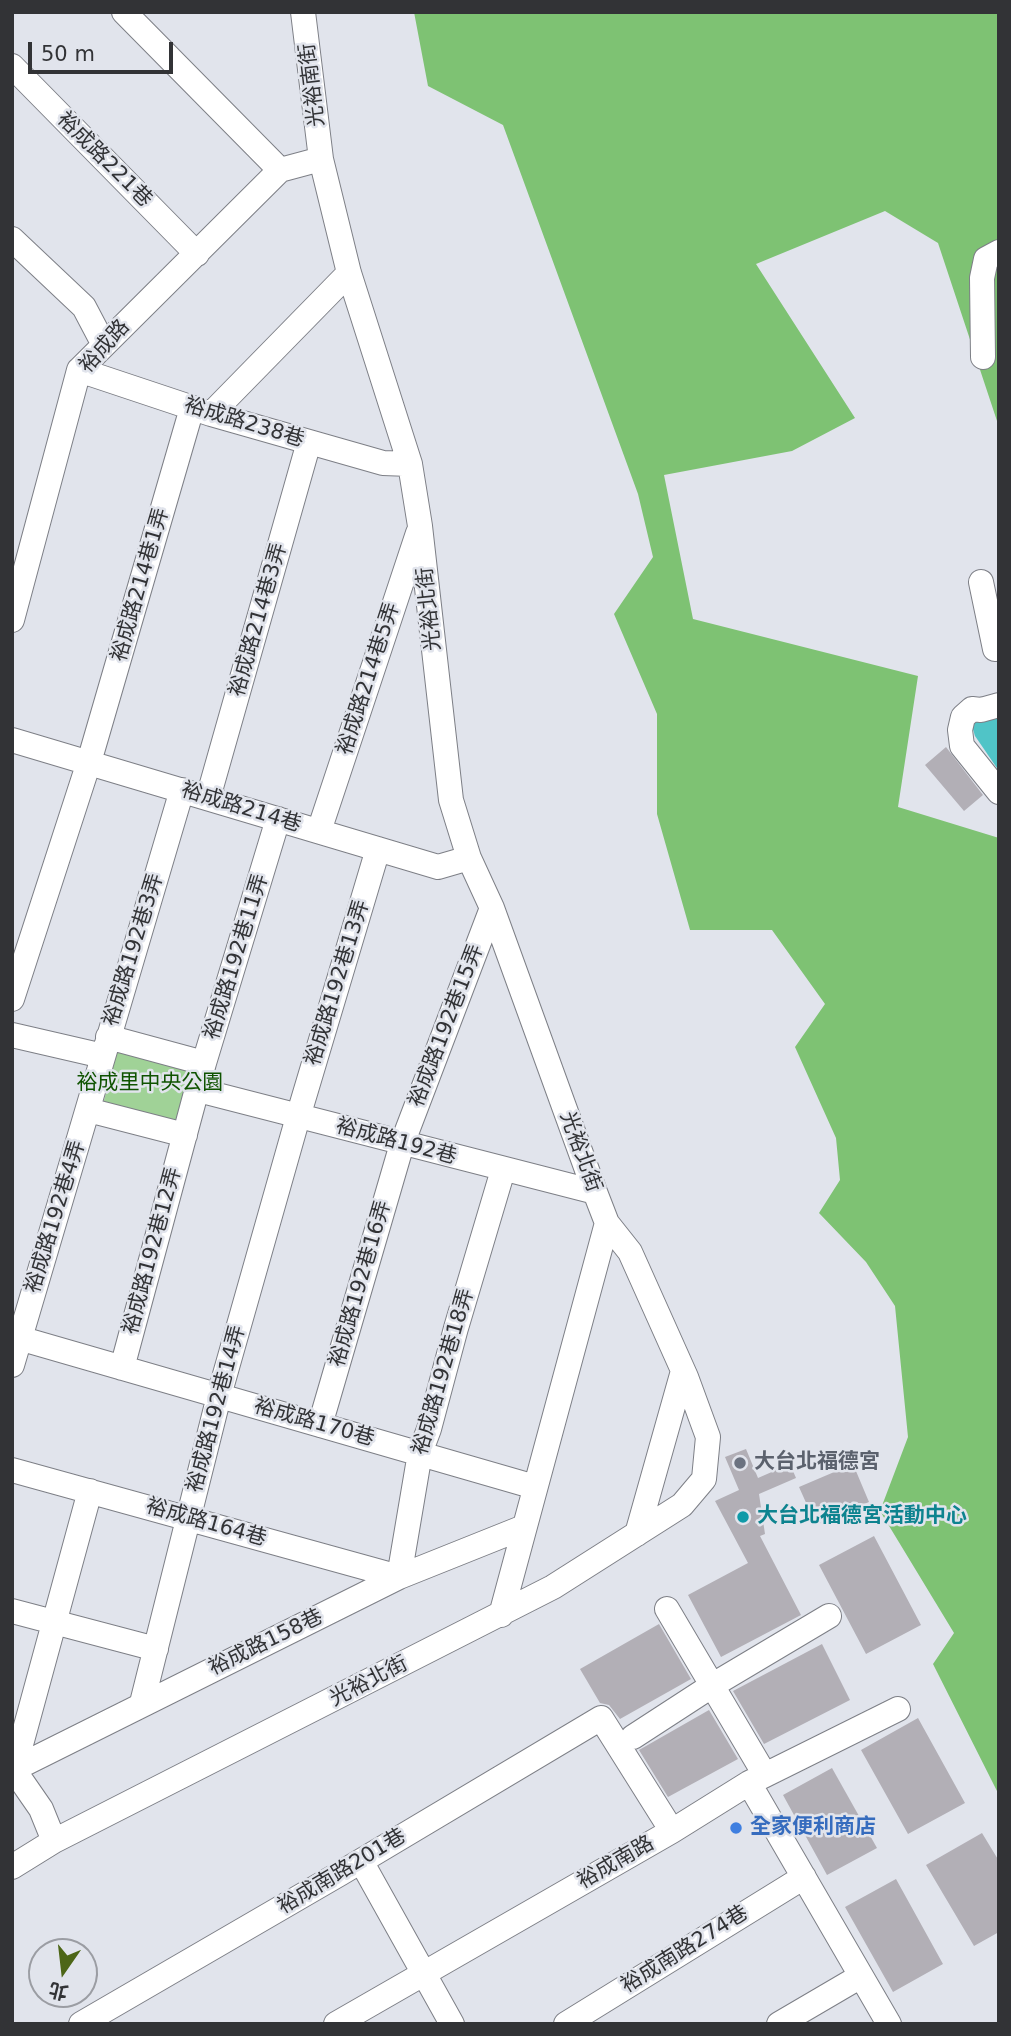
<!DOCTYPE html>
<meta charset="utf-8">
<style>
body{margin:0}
#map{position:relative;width:1011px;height:2036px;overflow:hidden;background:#e1e4ec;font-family:"DejaVu Sans","Noto Sans TC",sans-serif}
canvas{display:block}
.frame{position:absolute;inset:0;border:14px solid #323336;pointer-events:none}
.north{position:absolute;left:28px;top:1938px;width:70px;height:70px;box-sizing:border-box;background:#e1e4ec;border:2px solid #9b9da3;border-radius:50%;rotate:194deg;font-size:19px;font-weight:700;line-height:28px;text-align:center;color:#323336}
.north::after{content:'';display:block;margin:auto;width:24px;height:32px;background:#4d6617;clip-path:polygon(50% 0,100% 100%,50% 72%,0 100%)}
.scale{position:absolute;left:28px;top:42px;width:145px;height:32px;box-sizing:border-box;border:4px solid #323336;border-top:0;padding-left:9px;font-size:21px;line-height:24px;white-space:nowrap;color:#323336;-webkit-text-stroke:5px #e1e4ec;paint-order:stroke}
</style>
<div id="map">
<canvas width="1011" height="2036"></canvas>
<div class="frame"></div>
<div class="north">北</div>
<div class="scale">50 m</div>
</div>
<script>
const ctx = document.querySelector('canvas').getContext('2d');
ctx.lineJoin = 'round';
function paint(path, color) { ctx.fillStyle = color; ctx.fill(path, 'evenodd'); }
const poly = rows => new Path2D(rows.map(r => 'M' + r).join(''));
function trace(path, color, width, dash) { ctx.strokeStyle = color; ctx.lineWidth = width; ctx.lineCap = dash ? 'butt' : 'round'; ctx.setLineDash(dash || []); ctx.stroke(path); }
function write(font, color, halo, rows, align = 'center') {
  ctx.font = font + ' "DejaVu Sans","Noto Sans TC",sans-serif'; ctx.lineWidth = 5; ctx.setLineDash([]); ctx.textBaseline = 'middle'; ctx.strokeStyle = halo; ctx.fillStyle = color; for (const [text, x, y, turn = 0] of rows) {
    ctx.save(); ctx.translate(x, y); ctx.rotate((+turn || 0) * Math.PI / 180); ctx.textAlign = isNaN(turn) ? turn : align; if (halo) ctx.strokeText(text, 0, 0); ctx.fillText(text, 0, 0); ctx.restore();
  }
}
paint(poly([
 [119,1045,194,1066,176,1121,103,1104]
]), '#a0d297');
paint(poly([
 [414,12,999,12,999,427,938,243,885,211,756,264,855,418,792,451,664,475,693,619,918,676,898,807,999,838,999,1795,933,1664,954,1633,880,1511,908,1437,895,1306,866,1262,819,1213,840,1180,836,1138,795,1047,825,1004,772,930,690,930,657,814,657,714,614,614,653,557,638,494,503,125,428,86]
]), '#7ec273');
paint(poly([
 [999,716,999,771,975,736,972,726,973,720]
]), '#50c4c7');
paint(poly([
 [946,747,983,795,964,811,925,765],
 [746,1449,758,1478,790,1464,796,1478,759,1494,765,1534,760,1536,801,1615,721,1657,688,1595,748,1563,715,1501,739,1490,725,1457],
 [853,1464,869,1502,816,1525,799,1487],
 [874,1536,921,1625,866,1654,819,1565],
 [659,1624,691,1679,620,1719,609,1705,600,1703,580,1669],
 [822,1644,850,1700,764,1744,733,1691],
 [709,1710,738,1759,668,1797,639,1750],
 [918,1718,965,1803,908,1834,861,1750],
 [832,1768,877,1848,827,1875,783,1795],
 [982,1833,999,1861,999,1932,974,1946,926,1865],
 [896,1879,943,1964,893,1992,845,1907]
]), '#b2afb6');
const minor = poly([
 [124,12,280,170],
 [12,66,197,254],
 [12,239,84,307,104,345],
 [983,357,982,278,986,259,999,252],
 [79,370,211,414,383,463,410,464],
 [211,414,349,273],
 [981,582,995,649],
 [12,620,79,370,280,170,321,159],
 [999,705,981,710,972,709,963,717,960,730,962,746,999,792],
 [12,740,438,867,469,858],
 [208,798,309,442],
 [319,831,418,533],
 [12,999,89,762,192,408],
 [12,1035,103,1056],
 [108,1037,204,1063],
 [198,1090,595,1192],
 [88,1110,185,1135],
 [12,1336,535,1487],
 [12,1365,182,790],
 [122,1368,204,1063,278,819],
 [320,1425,402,1144,492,908],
 [12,1470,399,1577,420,1453,429,1429,456,1328,503,1170],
 [637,1534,683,1371],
 [667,1609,765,1775],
 [12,1611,156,1649],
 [501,1615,607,1223],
 [142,1703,220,1392,298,1117,378,849],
 [633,1737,713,1685,829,1616],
 [12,1770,399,1577,524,1527],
 [749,1783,889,2024],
 [54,1841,41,1809,14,1770,90,1491],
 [361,1861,452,2024],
 [12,1867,54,1841,553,1587,682,1505,704,1479,708,1437,686,1377,630,1252,607,1223,595,1192,492,908,469,858,451,800,420,526,410,464,349,273,321,159,303,12],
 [81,2024,341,1873,601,1718,672,1831],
 [336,2024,672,1831,749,1783,898,1709],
 [566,2024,804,1877],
 [779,2024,861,1976]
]);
trace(minor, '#7d7f86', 26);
trace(minor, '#fff', 24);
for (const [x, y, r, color] of [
 [740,1463,7,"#6b7280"],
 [743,1517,7,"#0f9aa8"],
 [736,1828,7,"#3f7fe0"]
]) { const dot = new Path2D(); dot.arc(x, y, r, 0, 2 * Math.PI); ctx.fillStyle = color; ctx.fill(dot); trace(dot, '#e1e4ec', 2.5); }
write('21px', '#323336', '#e1e4ec', [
 ["光裕南街",313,85,-97],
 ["裕成路221巷",104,160,45],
 ["裕成路",105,347,-48],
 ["裕成路238巷",244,423,17],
 ["裕成路214巷1弄",141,585,-74],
 ["光裕北街",430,609,-96],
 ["裕成路214巷3弄",259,620,-74],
 ["裕成路214巷5弄",369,679,-72],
 ["裕成路214巷",241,808,17],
 ["裕成路192巷3弄",134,950,-73],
 ["裕成路192巷11弄",237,957,-73],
 ["裕成路192巷13弄",338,983,-73],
 ["裕成路192巷15弄",447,1026,-69],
 ["裕成路192巷",396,1142,15],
 ["光裕北街",580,1152,70],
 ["裕成路192巷4弄",56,1217,-73],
 ["裕成路192巷12弄",153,1251,-75],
 ["裕成路192巷16弄",361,1284,-74],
 ["裕成路192巷18弄",444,1372,-74],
 ["裕成路192巷14弄",217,1409,-75],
 ["裕成路170巷",314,1423,16],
 ["裕成路164巷",206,1523,16],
 ["裕成路158巷",266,1643,-26],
 ["光裕北街",369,1682,-27],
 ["裕成南路",616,1863,-30],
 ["裕成南路201巷",342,1872,-31],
 ["裕成南路274巷",685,1950,-32]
]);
write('21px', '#0f5300', '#e1e4ec', [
 ["裕成里中央公園",150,1084]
]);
write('bold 21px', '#5b616d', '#e1e4ec', [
 ["大台北福德宮",754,1463]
], 'left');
write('bold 21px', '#0d838f', '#e1e4ec', [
 ["大台北福德宮活動中心",757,1517]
], 'left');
write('bold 21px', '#366cbe', '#e1e4ec', [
 ["全家便利商店",750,1828]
], 'left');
</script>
